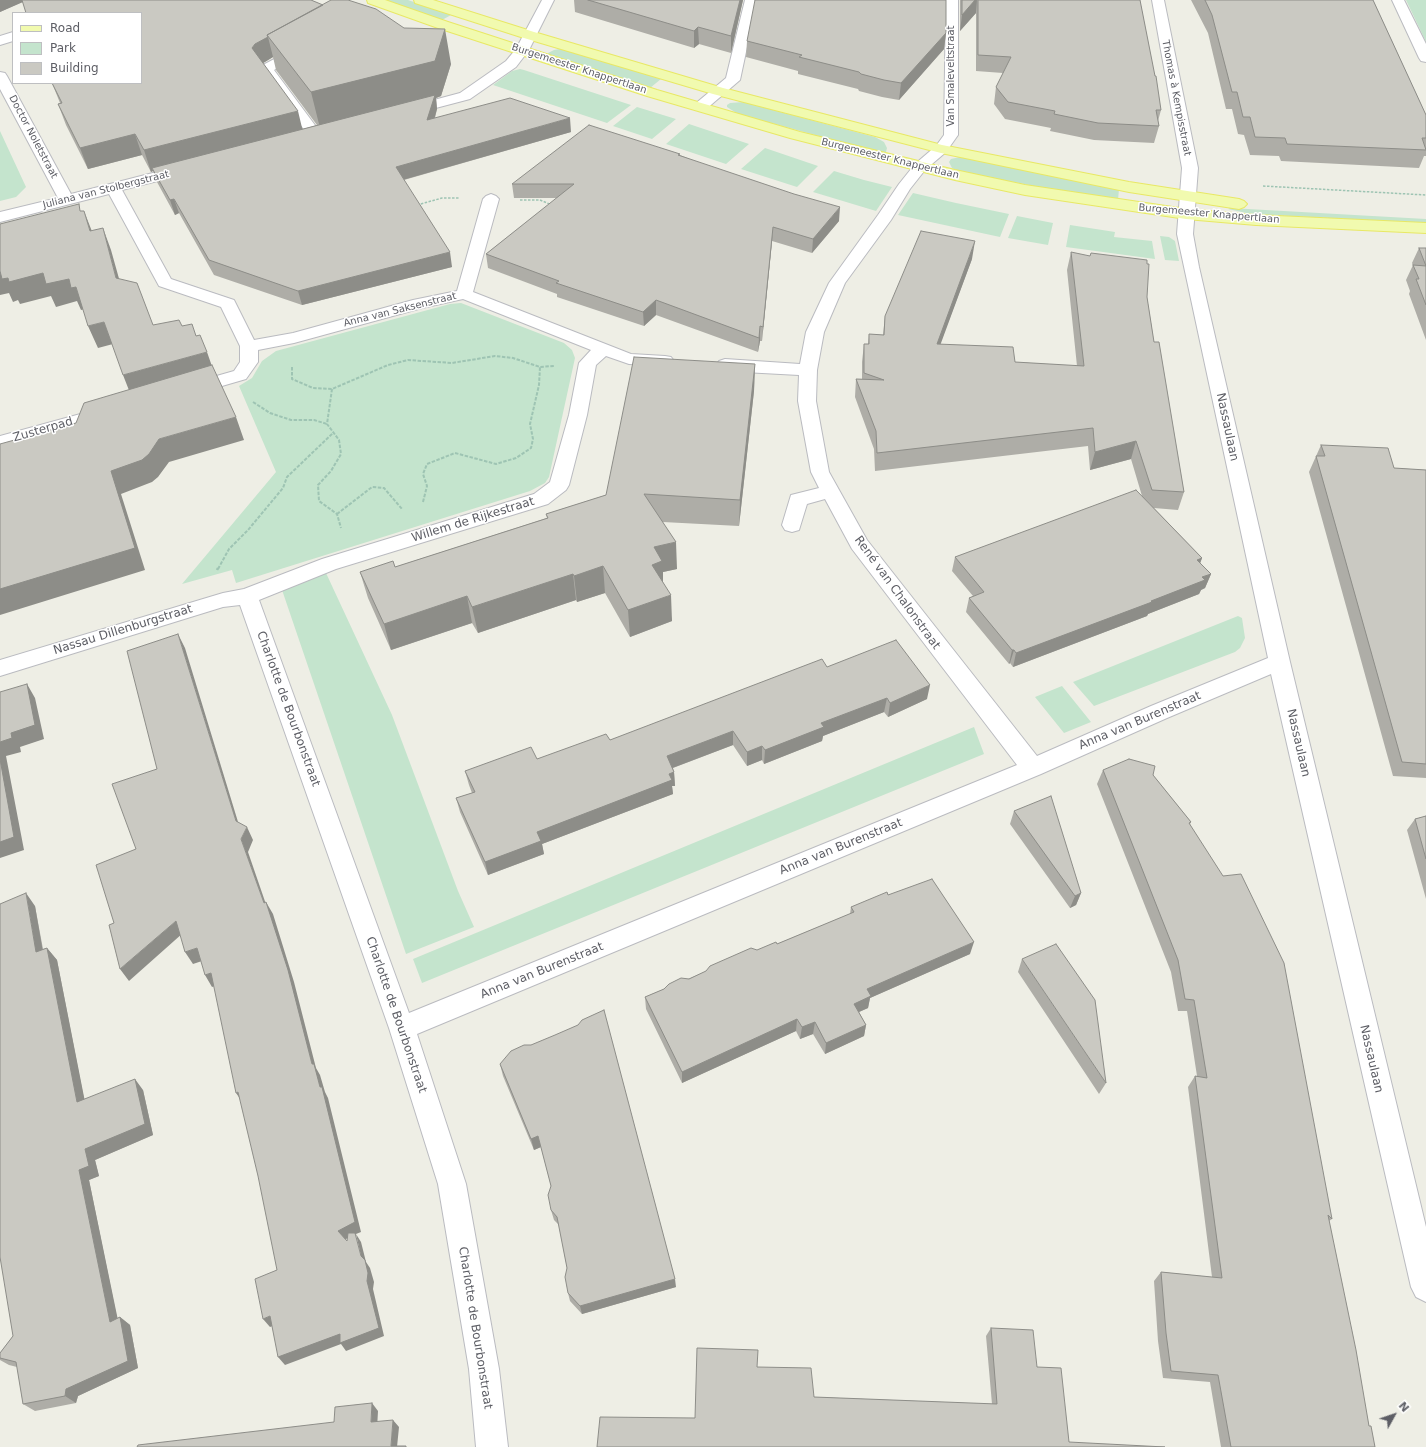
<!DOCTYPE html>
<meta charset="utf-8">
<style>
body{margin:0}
#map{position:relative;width:1426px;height:1447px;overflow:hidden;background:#eeeee5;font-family:"DejaVu Sans",sans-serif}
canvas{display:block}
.legend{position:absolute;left:12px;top:12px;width:130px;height:72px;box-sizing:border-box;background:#fff;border:1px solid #bebfc1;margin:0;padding:5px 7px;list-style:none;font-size:12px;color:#5d5e65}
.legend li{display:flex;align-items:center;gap:8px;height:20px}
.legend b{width:20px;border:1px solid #bebfc1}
.north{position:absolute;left:1374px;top:1395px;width:40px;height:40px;-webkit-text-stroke:3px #fff;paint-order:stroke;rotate:50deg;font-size:11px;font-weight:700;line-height:16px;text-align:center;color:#5d5e65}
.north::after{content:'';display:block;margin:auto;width:14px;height:18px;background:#5d5e65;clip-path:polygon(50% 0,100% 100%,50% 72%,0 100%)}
</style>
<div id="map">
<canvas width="1426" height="1447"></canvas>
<ul class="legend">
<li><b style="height:5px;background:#f1faaf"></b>Road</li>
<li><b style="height:11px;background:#c4e4cd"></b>Park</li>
<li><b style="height:11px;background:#cac9c2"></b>Building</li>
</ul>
<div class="north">N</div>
</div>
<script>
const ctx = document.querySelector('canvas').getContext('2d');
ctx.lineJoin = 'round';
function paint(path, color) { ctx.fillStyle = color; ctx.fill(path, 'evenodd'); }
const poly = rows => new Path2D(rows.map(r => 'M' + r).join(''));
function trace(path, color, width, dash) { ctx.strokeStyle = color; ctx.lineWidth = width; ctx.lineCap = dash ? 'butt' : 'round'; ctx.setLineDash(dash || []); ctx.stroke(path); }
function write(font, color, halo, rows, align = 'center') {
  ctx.font = font + ' "DejaVu Sans",sans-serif'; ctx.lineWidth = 3; ctx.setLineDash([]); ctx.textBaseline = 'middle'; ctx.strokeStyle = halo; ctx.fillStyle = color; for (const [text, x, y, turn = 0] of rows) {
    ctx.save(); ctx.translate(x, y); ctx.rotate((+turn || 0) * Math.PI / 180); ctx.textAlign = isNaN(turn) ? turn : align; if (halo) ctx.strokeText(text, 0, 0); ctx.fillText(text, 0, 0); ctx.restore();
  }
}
paint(poly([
 [383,0,408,0,451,15,442,20],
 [1406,0,1426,0,1426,42],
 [560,49,661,79,650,88,548,55,548,53,554,50],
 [520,69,524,70,631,105,607,123,493,85,512,71],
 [743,102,875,137,884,142,887,148,886,152,881,153,738,114,727,107,727,105,730,103],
 [637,107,676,119,652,139,613,126],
 [689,124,749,144,726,164,666,144],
 [0,131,26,187,16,197,0,201],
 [765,148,818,166,797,187,741,169],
 [960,157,1119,189,1118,200,1054,190,958,171,952,168,949,162,951,159],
 [834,171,864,180,892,187,876,211,813,192],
 [913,193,956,203,1009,214,1000,237,898,215],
 [1230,208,1426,219,1426,223,1251,214,1228,209],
 [1017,216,1053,223,1048,245,1008,238],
 [1070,225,1115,232,1114,237,1152,241,1155,259,1066,247],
 [1160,236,1169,237,1175,241,1179,261,1165,260],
 [461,303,564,343,572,350,575,358,549,477,545,483,530,491,236,583,232,570,182,584,276,472,239,386,252,378,262,361,276,351,450,304],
 [326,573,392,715,458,891,474,927,406,954,281,587],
 [1238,616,1242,618,1245,638,1240,648,1235,652,1094,706,1073,682],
 [1062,686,1091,722,1064,733,1035,697],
 [974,727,984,754,422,983,413,959]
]), '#c4e4cd');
const minor = poly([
 [542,0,554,0,529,50,516,67,470,99,409,115,404,114,402,111,404,108,460,93,506,61,516,49,542,0],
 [745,0,757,0,740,80,705,110,695,110,693,107,695,104,726,78,745,0],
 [946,0,958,0,958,135,946,152,925,170,910,189,891,220,845,283,824,332,817,370,816,401,829,472,867,540,1037,756,1151,706,1268,658,1177,234,1182,168,1152,0,1164,0,1198,168,1193,234,1199,267,1290,662,1426,1227,1426,1302,1416,1297,1411,1287,1271,674,1167,718,1041,774,417,1034,466,1184,499,1369,508,1447,476,1447,469,1369,438,1184,389,1028,240,605,223,607,0,676,0,660,223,593,244,589,322,559,534,494,550,482,569,415,579,363,591,350,463,299,422,308,294,343,258,350,258,362,246,379,191,395,185,393,182,389,185,385,234,371,240,362,240,346,221,307,159,286,109,194,0,222,0,212,58,198,0,89,0,72,5,73,7,76,71,194,184,165,189,167,192,170,189,173,122,190,171,279,234,300,254,340,293,333,413,300,457,291,483,199,486,196,491,194,496,196,499,199,473,292,631,354,665,356,671,357,674,361,671,365,665,366,629,364,606,356,596,365,587,415,569,485,566,490,548,504,336,569,259,600,409,1013,1017,765,852,549,825,499,807,504,799,530,792,532,785,530,782,525,791,495,819,488,811,472,798,401,799,375,725,371,719,369,716,365,719,361,725,359,800,364,806,332,829,283,878,215,899,184,915,164,936,146,944,135,946,0],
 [1392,0,1404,0,1426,44,1426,62,1421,61,1419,58,1392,0],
 [13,32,13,41,0,45,0,36,13,32],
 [301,45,306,46,308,49,306,52,274,70,323,136,321,139,316,140,311,139,259,69,261,66,301,45],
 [106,407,112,409,115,413,112,417,0,448,0,436,106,407]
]);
const major = poly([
 [367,0,385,0,448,22,657,90,800,132,955,170,1025,185,1186,209,1256,215,1426,223,1426,233,1256,225,1186,219,1025,195,955,180,790,138,647,96,438,28,368,3,367,0],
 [414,0,433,0,534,32,723,88,942,145,1129,182,1239,199,1244,201,1247,204,1244,207,1239,209,1129,192,941,153,713,94,524,38,415,3,414,0]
]);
trace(minor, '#babbc0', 2);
trace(major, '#e8e865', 2);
trace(poly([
 [1263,186,1426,195],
 [520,200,540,200,552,205],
 [417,205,442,198,459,198]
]), '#9ec4b3', 1.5, [2.5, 1.5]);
trace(poly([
 [292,367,292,379,313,388,332,389,388,365,408,360,452,363,495,356,513,358,540,367,554,366],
 [332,389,327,424,339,440,341,454,331,471,318,485,319,501,337,514,341,528],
 [253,402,270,413,291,420,314,420,327,424],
 [423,502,427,486,423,474,427,464,455,453,496,464,516,458,531,448,533,439,530,424,539,385,540,367],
 [337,514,372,487,384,488,402,509],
 [218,569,229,549,248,530,283,488,287,477,333,433]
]), '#9ec4b3', 2, [3.5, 1.5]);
trace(poly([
 [217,570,218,568]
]), '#9ec4b3', 2.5, [4, 2]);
paint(minor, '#fff');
paint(major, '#f1faaf');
paint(poly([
 [0,0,311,0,451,64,441,96,436,98,437,109,435,118,571,132,404,180,452,267,302,305,214,275,179,213,175,215,157,182,153,171,151,172,142,155,88,169,66,125,58,104,60,103,52,83,141,83,22,2,0,12],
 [273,57,276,70,317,125,303,129,263,63],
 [574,0,743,0,731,53,699,44,694,48,575,12],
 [960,0,1140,0,1161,110,1158,121,1159,126,1154,143,1094,140,1050,131,1051,128,1005,119,994,104,996,87,1003,73,976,71,976,13,960,31],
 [1191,0,1373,0,1426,115,1426,156,1424,156,1419,168,1281,161,1279,156,1250,155,1244,135,1238,134,1232,109,1226,109,1208,33],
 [946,33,944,49,899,100,882,97,859,91,858,89,798,74,798,71,746,57,747,41],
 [680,155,839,221,812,253,772,241,762,341,760,341,758,352,656,315,644,326,557,297,557,294,488,268,486,254,557,198,514,198,512,184],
 [1419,248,1426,248,1426,340,1409,294,1410,291,1406,280,1413,265,1412,263],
 [1071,252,1147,297,1154,342,1184,492,1178,510,1154,508,1202,558,1200,563,1211,574,1205,588,1201,590,1199,594,1148,614,1147,616,1013,667,1010,663,1009,664,966,612,969,598,973,596,952,571,955,557,1142,496,1131,459,1090,470,1088,446,875,471,874,449,855,397,856,379,862,379,862,362,864,344,868,344,869,334,883,335,885,316,972,259,940,344,1015,362,1077,366,1067,270],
 [755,364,754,391,739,526,663,522,677,569,663,572,663,582,672,621,630,637,605,593,577,602,576,600,478,633,472,623,391,650,368,598,360,572,395,567,547,518,546,514,606,495],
 [1321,445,1394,468,1426,470,1426,778,1393,776,1309,472],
 [827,667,927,699,888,717,884,712,823,736,822,741,764,764,762,760,747,766,733,745,673,768,674,772,675,786,672,786,673,794,542,844,544,854,488,875,460,812,456,798,472,793,469,785,465,771,537,759,610,740],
 [1103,770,1153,775,1191,822,1190,824,1332,1219,1329,1221,1369,1426,1375,1447,1221,1447,1210,1382,1163,1378,1158,1341,1154,1281,1161,1272,1212,1277,1188,1087,1195,1076,1197,1076,1187,1011,1178,1011,1171,972,1097,784],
 [1014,811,1081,893,1076,905,1070,908,1010,824],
 [1426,816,1426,899,1407,830,1415,819],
 [888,895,970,954,870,998,868,1008,859,1012,866,1025,864,1036,825,1054,813,1034,800,1039,796,1031,682,1083,646,1009,645,997,757,950,777,944,850,914,851,907],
 [35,906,43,949,47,948,57,960,84,1099,143,1090,153,1135,95,1160,99,1176,89,1180,117,1318,120,1317,130,1325,138,1368,78,1396,76,1403,35,1411,23,1404,17,1367,9,1365,0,1360,0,1353,13,1336],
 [1022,959,1106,1083,1099,1094,1018,972],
 [500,1064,676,1287,582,1314,570,1301,568,1293,567,1268,559,1225,554,1220,551,1210,551,1186,541,1147,534,1150,503,1076],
 [991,1328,1037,1367,1069,1442,597,1447,695,1418,757,1367,814,1397,992,1404,986,1336]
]), '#aeada7');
paint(poly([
 [0,0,23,0,23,2,0,12],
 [740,0,743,0,731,53,731,36],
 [975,0,977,0,976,13,960,31,962,15],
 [698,27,699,44,694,48,694,31],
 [445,29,451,64,441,96,436,98,437,109,430,134,320,128,311,92],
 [946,33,944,49,899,100,901,83],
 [268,37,273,57,260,65,252,48,255,44],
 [298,111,303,132,152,168,153,171,151,172,144,150],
 [570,118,571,132,399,181,396,167],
 [135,134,142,155,88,169,80,148],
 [174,199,179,213,175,215,170,200],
 [840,207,839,221,812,253,813,239],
 [84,211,93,234,90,231],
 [773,227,772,241,762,341,763,327],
 [103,228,111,250,125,300,116,278],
 [975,241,972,259,934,362,937,344],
 [450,252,452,267,302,305,298,291],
 [0,271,8,278,43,273,69,279,76,287,85,309,81,310,77,301,56,307,51,296,20,304,18,300,13,302,9,293,0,295],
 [656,300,656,315,644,326,643,312],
 [104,322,113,344,98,348,88,326],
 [760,326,760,341,758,352,759,338],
 [207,352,215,375,132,398,123,375],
 [755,364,754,391,739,526,740,500],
 [236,417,244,440,169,462,158,477,152,482,121,494,145,570,0,615,0,589,111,471,159,439],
 [1136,441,1131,459,1090,470,1095,452],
 [676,542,677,569,663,572,663,587,652,565,654,547],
 [1202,558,1197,572,1197,560],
 [603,566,605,593,577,602,574,576],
 [573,574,576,600,478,633,472,607],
 [1211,574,1205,588,1201,590,1199,594,1148,614,1147,616,1013,667,1016,653,1151,601,1202,577],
 [671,595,672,621,630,637,628,610],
 [467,596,472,623,391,650,384,624],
 [178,634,185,648,242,835,236,821],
 [1012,650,1014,650,1010,663,1009,664],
 [27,684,35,698,44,739,20,747,21,752,6,756,24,850,0,858,0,742,11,733],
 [930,685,927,699,888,717,890,703],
 [887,698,884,712,823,736,822,741,764,764,765,750,821,723],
 [733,731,733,745,667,770,667,756],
 [762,746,762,760,747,766,747,752],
 [674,772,675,786,672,786,673,794,542,844,544,854,488,875,485,862,537,832,669,774],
 [247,827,253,840,248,852,270,916,264,903,241,839],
 [26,893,35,906,45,964,36,952],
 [1081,893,1076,905,1070,908,1075,896],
 [266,902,273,914,294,982,316,1068,320,1075,325,1092,328,1098,361,1232,356,1234,361,1242,366,1262,370,1268,374,1282,373,1289,384,1336,346,1351,341,1344,285,1365,278,1357,361,1256,356,1234,344,1240,338,1231,320,1087,312,1064],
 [176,921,183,933,129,981,120,969],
 [974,942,970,954,870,998,868,1008,852,1015,854,1004,867,989],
 [47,948,57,960,87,1112,77,1102],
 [197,948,205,960,193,964,185,952],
 [211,973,218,985,212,987,205,975],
 [797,1019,796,1031,682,1083,682,1072],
 [815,1022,813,1034,800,1039,802,1027],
 [866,1025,864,1036,825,1054,826,1043],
 [135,1079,143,1090,153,1135,95,1160,99,1176,89,1180,120,1330,110,1322,79,1170,85,1149],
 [238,1092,243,1103,236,1093],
 [538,1136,541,1147,534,1150,531,1139],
 [675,1279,676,1287,582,1314,580,1306],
 [270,1316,278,1324,270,1327,263,1319],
 [120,1317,130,1325,138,1368,78,1396,76,1403,65,1396,66,1389],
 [372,1403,378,1411,377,1429,371,1422],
 [393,1420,399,1427,397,1447,391,1446]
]), '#8d8d88');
const building = poly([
 [22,0,311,0,323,5,267,35,268,37,255,44,252,48,298,111,144,150,135,134,80,148,58,104,62,103,52,83,141,83,141,13,26,13,22,0],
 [331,0,348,0,376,9,404,28,445,29,435,61,311,92,267,35,331,0],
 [588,0,740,0,731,36,698,27,694,31,588,0],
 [755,0,946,0,946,33,901,83,884,80,861,74,859,72,799,57,802,55,747,41,755,0],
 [962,0,975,0,962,15,962,0],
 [978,0,1140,0,1155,76,1156,76,1161,110,1156,110,1159,126,1098,123,1054,114,1055,111,1008,102,996,87,1011,57,978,55,978,0],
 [1205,0,1373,0,1426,115,1426,138,1422,138,1426,150,1287,144,1285,138,1255,137,1250,117,1243,117,1237,92,1232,92,1212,15,1205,0],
 [435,95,427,120,510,98,570,118,396,167,450,252,298,291,209,260,174,199,170,200,152,168,435,95],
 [589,125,680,154,678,155,794,194,840,207,813,239,773,227,763,327,760,326,759,338,656,300,643,312,556,283,559,281,486,254,574,184,512,184,589,125],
 [79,204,80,211,84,211,90,231,103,228,116,278,137,283,153,325,179,320,182,326,192,324,196,336,200,335,207,352,123,375,104,322,88,326,76,287,71,288,69,279,46,284,43,273,9,282,8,278,2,279,0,271,0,224,79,204],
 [921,231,975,241,937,344,1013,347,1015,362,1084,366,1071,252,1090,256,1091,253,1147,260,1147,264,1149,264,1147,297,1154,342,1159,342,1184,492,1152,490,1136,441,1095,452,1093,428,877,453,876,431,856,379,884,380,864,373,864,344,869,344,869,334,884,335,885,316,921,231],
 [1419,248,1426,248,1426,266,1419,248],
 [1413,265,1426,266,1426,305,1416,279,1419,279,1413,265],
 [634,357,755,364,740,500,644,494,676,542,654,547,662,561,652,565,671,595,628,610,603,566,574,576,573,574,472,607,467,596,384,624,360,572,393,561,395,567,548,518,546,514,606,495,634,357],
 [212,365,236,417,159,439,149,454,142,460,111,471,135,548,0,589,0,444,76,423,84,403,212,365],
 [1321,445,1388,448,1394,468,1426,470,1426,764,1402,762,1316,456,1325,456,1321,445],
 [1136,490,1202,558,1197,560,1211,574,1202,577,1205,580,1151,601,1152,602,1016,653,1014,650,1012,650,969,598,984,592,955,557,1136,490],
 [178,634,236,821,247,827,241,839,264,903,266,902,288,970,312,1064,314,1064,320,1087,322,1087,355,1222,338,1231,347,1241,348,1233,355,1233,361,1256,365,1260,368,1273,367,1281,379,1328,340,1343,340,1334,278,1357,270,1316,263,1319,255,1279,277,1270,258,1176,238,1092,236,1093,211,973,205,975,197,948,185,952,176,921,120,969,109,925,114,923,96,865,136,849,112,784,157,769,127,651,178,634],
 [896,640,930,685,890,703,887,698,821,723,824,727,765,750,762,746,747,752,733,731,667,756,674,772,669,774,672,780,537,832,541,841,485,862,456,798,475,792,465,771,531,747,537,759,606,734,610,740,822,659,827,667,896,640],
 [27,684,35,725,11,733,12,738,0,742,0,692,27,684],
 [0,759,14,837,0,842,0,759],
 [1129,759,1155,766,1153,775,1191,822,1189,823,1223,876,1241,874,1284,963,1332,1219,1328,1215,1356,1350,1369,1426,1371,1426,1375,1447,1231,1447,1218,1375,1171,1371,1166,1333,1161,1272,1222,1278,1195,1076,1207,1078,1194,1000,1185,999,1178,960,1103,770,1129,759],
 [1051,796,1081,893,1075,896,1014,811,1051,796],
 [1426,816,1426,859,1415,819,1426,816],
 [932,879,974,942,867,989,871,996,854,1004,866,1025,826,1043,815,1022,802,1027,797,1019,682,1072,645,997,664,989,669,984,681,978,689,979,706,971,710,966,751,948,757,950,776,942,777,944,854,912,851,907,887,892,888,895,932,879],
 [26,893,36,952,47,948,77,1102,135,1079,145,1124,85,1149,89,1166,79,1170,110,1322,120,1317,128,1361,66,1389,65,1396,23,1404,16,1362,0,1358,0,1353,13,1336,0,1257,0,904,26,893],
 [1056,944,1095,1000,1106,1083,1022,959,1056,944],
 [604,1010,675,1279,580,1306,568,1293,565,1277,567,1268,557,1217,551,1210,548,1195,551,1186,538,1136,531,1139,500,1064,511,1051,524,1045,531,1045,555,1035,578,1025,582,1020,604,1010],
 [991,1328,1033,1330,1037,1367,1061,1368,1069,1442,1165,1447,597,1447,600,1417,695,1418,697,1348,758,1350,757,1367,811,1368,814,1397,997,1404,991,1328],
 [372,1403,371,1422,393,1420,391,1446,406,1446,406,1447,137,1447,138,1445,334,1422,335,1407,372,1403]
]);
paint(building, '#cac9c2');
trace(building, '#8d8d88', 1);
write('10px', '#5d5e65', '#fff', [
 ["Burgemeester Knappertlaan",579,69,18],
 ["Van Smaleveltstraat",951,76,-90],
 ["Thomas à Kempisstraat",1176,98,79],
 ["Doctor Noletstraat",33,137,62],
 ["Burgemeester Knappertlaan",890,159,14],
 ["Juliana van Stolbergstraat",106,190,-14],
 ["Burgemeester Knappertlaan",1209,214,5],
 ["Anna van Saksenstraat",400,310,-14]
]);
write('12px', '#5d5e65', '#fff', [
 ["Nassaulaan",1227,427,78],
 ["Zusterpad",43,430,-16],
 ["Willem de Rijkestraat",473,520,-17],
 ["René van Chalonstraat",897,593,54],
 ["Nassau Dillenburgstraat",123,630,-17],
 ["Charlotte de Bourbonstraat",288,709,70],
 ["Anna van Burenstraat",1140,721,-23],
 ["Nassaulaan",1298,743,77],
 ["Anna van Burenstraat",841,847,-22],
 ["Anna van Burenstraat",542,971,-22],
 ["Charlotte de Bourbonstraat",396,1015,71],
 ["Nassaulaan",1371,1059,77],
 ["Charlotte de Bourbonstraat",475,1328,81]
]);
</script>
